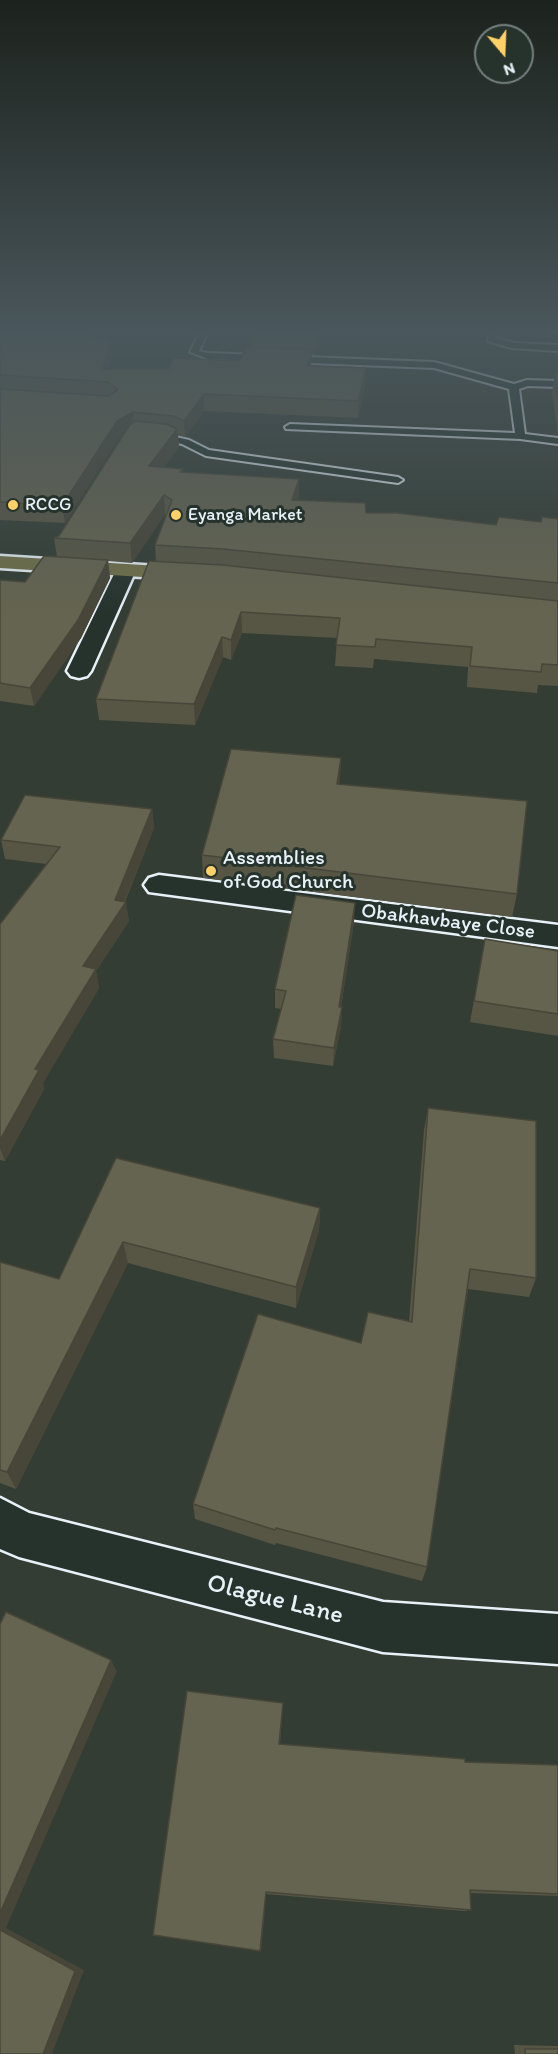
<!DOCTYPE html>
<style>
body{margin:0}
#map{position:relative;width:558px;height:2054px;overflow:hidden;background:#333d34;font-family:Itim,sans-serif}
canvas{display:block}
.north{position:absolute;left:474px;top:24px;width:60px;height:60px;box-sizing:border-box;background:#26332d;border:2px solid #747f7e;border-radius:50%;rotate:161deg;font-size:16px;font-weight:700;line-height:24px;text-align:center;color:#e8f1f8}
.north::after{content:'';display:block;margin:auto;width:21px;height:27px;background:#ffd166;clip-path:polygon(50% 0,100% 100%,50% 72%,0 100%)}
</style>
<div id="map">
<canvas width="558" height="2054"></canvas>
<div class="north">N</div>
</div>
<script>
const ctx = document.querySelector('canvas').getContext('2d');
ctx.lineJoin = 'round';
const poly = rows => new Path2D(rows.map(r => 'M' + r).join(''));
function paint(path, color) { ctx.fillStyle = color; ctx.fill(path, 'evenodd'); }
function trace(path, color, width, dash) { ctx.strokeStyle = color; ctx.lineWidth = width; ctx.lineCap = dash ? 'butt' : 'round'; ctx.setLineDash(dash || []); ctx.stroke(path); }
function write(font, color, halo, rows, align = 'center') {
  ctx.font = font + ' Itim,sans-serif'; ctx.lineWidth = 6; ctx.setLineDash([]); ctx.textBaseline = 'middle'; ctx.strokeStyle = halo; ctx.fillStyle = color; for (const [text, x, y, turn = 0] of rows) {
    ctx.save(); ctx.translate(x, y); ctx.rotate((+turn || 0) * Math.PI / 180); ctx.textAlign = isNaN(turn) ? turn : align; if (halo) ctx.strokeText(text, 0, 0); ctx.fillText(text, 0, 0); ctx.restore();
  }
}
paint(poly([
 [79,331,85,331,64,346,60,346,60,344,79,331]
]), '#8b9ea7');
const service = poly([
 [200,331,208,331,199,351,208,353,434,362,514,384,527,380,558,381,558,387,528,386,519,389,525,434,558,438,558,444,520,439,286,429,285,427,290,424,515,433,509,389,434,368,208,359,190,352,200,331],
 [487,331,495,331,495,338,515,343,558,345,558,351,511,348,488,341,487,331],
 [154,432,189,440,209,450,398,477,403,480,398,483,206,456,182,444,150,437,149,435,154,432]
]);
const minor = poly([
 [126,564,133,566,136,570,91,671,87,676,79,678,71,676,67,671,116,570,119,566,126,564],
 [159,875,558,925,558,947,149,892,144,885,149,878,159,875],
 [0,1498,29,1513,383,1602,558,1614,558,1664,383,1652,19,1557,0,1549,0,1498]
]);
const primary = poly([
 [0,556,190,568,197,570,200,574,197,578,190,580,0,568,0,556]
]);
trace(service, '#e8f1f8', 4);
trace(minor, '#e8f1f8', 5);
trace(primary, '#e8f1f8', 5);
paint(service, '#26332d');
paint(minor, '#26332d');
paint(primary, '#71704a');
paint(poly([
 [0,331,66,331,62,335,92,339,111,339,113,355,109,369,168,369,240,361,251,348,250,339,322,331,314,355,311,355,311,366,366,368,365,384,358,418,204,411,185,437,178,434,179,447,164,467,183,469,183,472,299,498,298,500,366,513,496,525,541,522,558,519,558,686,538,685,537,693,467,687,468,667,374,659,373,668,335,666,337,638,242,633,231,660,223,657,195,725,99,720,96,699,156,561,155,545,166,515,165,514,132,563,108,561,110,578,81,638,34,706,0,701,0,580,25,582,57,557,54,538,59,536,122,436,119,438,65,523,0,520],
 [558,374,558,436,552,392,555,375],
 [341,758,339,784,517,894,512,917,203,878,202,855],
 [152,809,154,828,125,902,129,921,96,971,99,988,43,1083,44,1089,5,1161,0,1160,0,924,46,864,5,859,1,840],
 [354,922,341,1007,342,1007,341,1026,333,1066,274,1058,273,1039,281,1009,275,1008,275,989],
 [558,951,558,1036,470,1022,481,961],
 [428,1108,536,1278,529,1297,468,1289,427,1567,422,1581,276,1543,275,1545,195,1519,193,1504,361,1343,409,1321,424,1130],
 [116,1158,320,1208,319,1230,296,1308,128,1263,16,1489,0,1483,0,1262,59,1279],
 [283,1703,280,1744,465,1762,558,1765,558,1896,470,1893,471,1910,464,1911,266,1894,261,1951,153,1935],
 [514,2045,558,2046,558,2054,515,2054]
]), '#575645');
paint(poly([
 [50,331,66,331,48,351,46,335],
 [318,331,322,331,314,355,315,342],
 [111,339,113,355,105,381,103,369],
 [312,350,311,365,307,366],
 [366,368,365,384,358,418,358,401],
 [204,394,204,411,185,437,184,421],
 [133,412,134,429,119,438,65,523,62,506,117,421],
 [177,429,179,447,151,485,149,466],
 [299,479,299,498,292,519,292,500],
 [164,495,165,514,132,563,130,543],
 [108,560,110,578,81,638,34,706,30,688],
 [241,612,242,633,231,660,231,640],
 [222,637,223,657,195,725,194,704],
 [341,758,340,780,335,807,337,784],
 [152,809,154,828,122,908,126,902,129,921,96,971,99,988,43,1083,44,1089,5,1161,0,1148,0,1140,35,1069,115,900],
 [355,903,354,922,338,1026,339,1007],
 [342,1007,341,1026,333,1066,334,1048],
 [320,1208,319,1230,296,1308,296,1287],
 [123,1242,128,1263,16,1489,7,1472],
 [111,1660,117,1671,6,1928,84,1970,52,2054,43,2054,0,1930,0,1913],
 [266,1892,266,1894,261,1951,260,1951]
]), '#474638');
const building = poly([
 [0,331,50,331,46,335,91,334,90,339,111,339,103,369,168,369,174,358,240,361,246,347,312,350,307,366,366,368,358,401,204,394,184,421,173,416,133,412,117,421,62,506,0,502,0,389,108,396,118,390,108,382,0,375,0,331],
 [254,331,318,331,315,342,250,339,254,331],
 [558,374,558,399,555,375,558,374],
 [135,421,167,424,177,429,149,466,183,469,180,472,299,479,292,500,365,503,366,513,397,513,496,525,499,517,541,522,542,517,558,519,558,583,223,549,155,545,172,500,164,495,130,543,54,538,59,536,129,426,135,421],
 [44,556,108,560,78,620,30,688,0,683,0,580,25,582,44,556],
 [149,561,223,565,558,601,558,665,542,664,541,672,470,666,472,647,376,639,375,647,336,645,340,618,241,612,231,640,222,637,194,704,96,699,149,561],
 [231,749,341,758,337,784,527,801,517,894,202,855,231,749],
 [25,795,152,809,115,900,126,902,83,966,96,969,35,1069,39,1070,0,1140,0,924,60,847,1,840,25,795],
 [296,895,355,903,339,1007,342,1007,334,1048,273,1039,286,991,275,989,296,895],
 [485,939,558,951,558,1014,474,1001,485,939],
 [428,1108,536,1121,536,1278,470,1269,427,1567,276,1528,275,1530,193,1504,258,1314,361,1343,368,1312,412,1322,428,1108],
 [116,1158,320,1208,296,1287,123,1242,7,1472,0,1470,0,1262,59,1279,116,1158],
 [6,1612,111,1660,0,1913,0,1624,6,1612],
 [187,1691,283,1703,279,1744,465,1759,465,1762,558,1765,558,1894,470,1890,471,1910,266,1892,260,1951,153,1935,187,1691],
 [0,1930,75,1971,43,2054,0,2054,0,1930],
 [525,2049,558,2049,558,2054,525,2054,525,2049]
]);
paint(building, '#656450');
trace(building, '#474638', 1.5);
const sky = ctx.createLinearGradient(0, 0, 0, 618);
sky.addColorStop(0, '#1c221d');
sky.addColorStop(0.54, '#4a575c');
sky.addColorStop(1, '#4a575c00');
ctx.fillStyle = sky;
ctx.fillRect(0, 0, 558, 618);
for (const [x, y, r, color] of [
 [13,505,6,"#ffd166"],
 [176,515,6,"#ffd166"],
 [211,871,6,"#ffd166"]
]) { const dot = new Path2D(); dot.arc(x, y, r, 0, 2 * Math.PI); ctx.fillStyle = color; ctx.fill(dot); trace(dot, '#26332d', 2); }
write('18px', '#e8f1f8', '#26332d', [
 ["RCCG",25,505],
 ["Eyanga Market",188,515]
], 'left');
write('21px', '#e8f1f8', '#26332d', [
 ["Assemblies",223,859],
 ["of God Church",223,883]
], 'left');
write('21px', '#e8f1f8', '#26332d', [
 ["Obakhavbaye Close",448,922,7]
]);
write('26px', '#e8f1f8', '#26332d', [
 ["Olague Lane",275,1600,14]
]);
</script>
